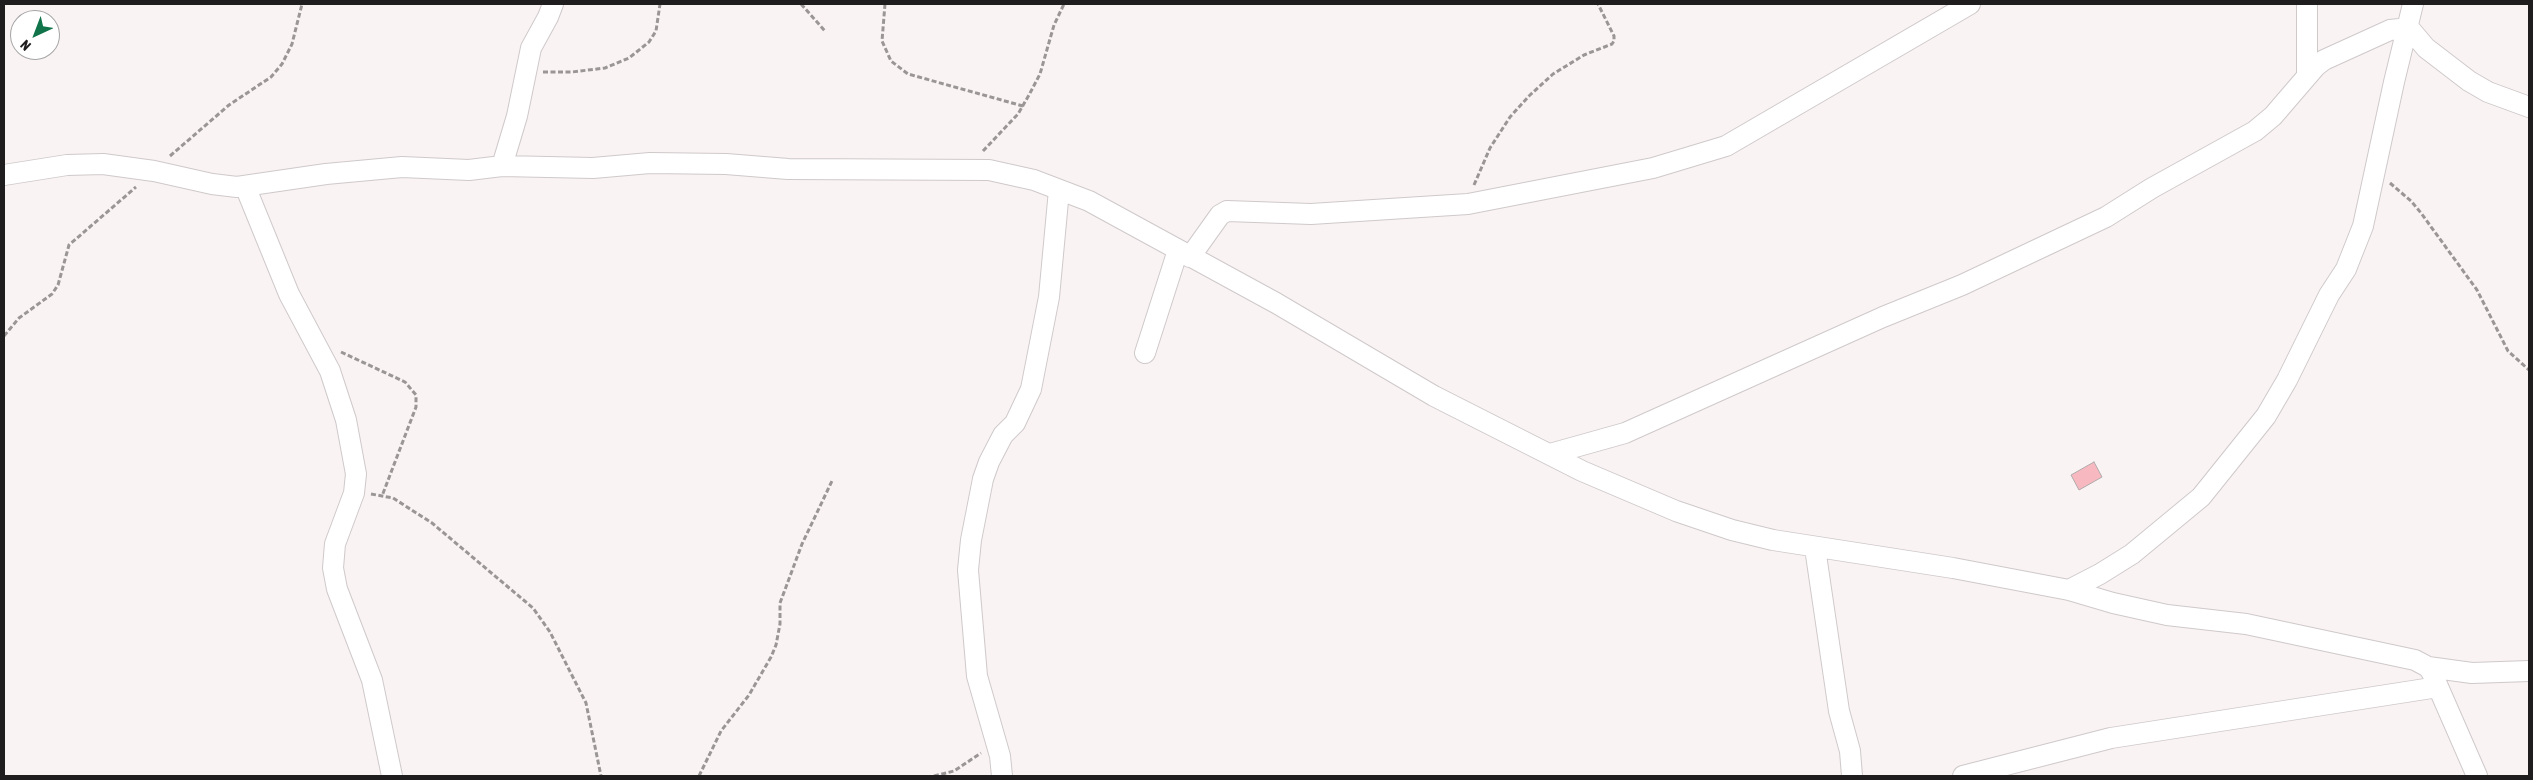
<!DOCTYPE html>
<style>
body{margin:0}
#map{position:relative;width:2533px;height:780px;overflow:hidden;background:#faf3f4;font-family:"Asap Condensed",sans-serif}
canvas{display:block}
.frame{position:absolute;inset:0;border:5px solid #1f1d1d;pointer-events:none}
.north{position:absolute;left:10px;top:10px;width:50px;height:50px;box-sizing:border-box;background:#fff;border:1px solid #a5a5a5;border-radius:50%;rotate:223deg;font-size:14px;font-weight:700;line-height:20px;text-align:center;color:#1f1d1d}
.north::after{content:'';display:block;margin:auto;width:18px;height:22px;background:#107349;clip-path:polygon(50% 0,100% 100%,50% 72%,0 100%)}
</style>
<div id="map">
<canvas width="2533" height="780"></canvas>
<div class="frame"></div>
<div class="north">N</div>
</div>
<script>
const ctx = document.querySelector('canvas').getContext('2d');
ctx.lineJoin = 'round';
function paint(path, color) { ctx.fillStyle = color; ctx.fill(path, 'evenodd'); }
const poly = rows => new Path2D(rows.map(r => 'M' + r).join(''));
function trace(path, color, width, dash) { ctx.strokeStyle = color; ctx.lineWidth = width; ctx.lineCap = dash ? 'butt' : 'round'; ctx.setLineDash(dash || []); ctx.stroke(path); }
const building = poly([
 [2094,462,2102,477,2079,490,2071,475,2094,462]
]);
paint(building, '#f8b8c0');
trace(building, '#b0aaab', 1);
const street = poly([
 [2307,4,2307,76],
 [502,166,517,116,531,48,548,17,553,4],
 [4,175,67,165,103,164,154,171,212,184,237,187,326,174,402,167,469,170,502,166,593,168,650,163,726,164,788,169,989,170,1034,180,1089,201,1276,303,1434,396,1582,471,1676,511,1732,530,1773,540,1953,568,2069,590,2113,603,2167,615,2246,624,2415,660,2428,667,2432,673,2477,776],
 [245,186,289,294,330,371,346,420,356,474,354,493,335,544,333,568,337,589,372,680,392,776],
 [1190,257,1220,215,1227,211,1311,214,1468,204,1653,168,1726,146,1970,4],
 [1145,353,1178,250],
 [1550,454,1625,433,1883,317,1962,285,2106,217,2152,188,2255,131,2273,116,2316,66,2324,60,2390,30,2409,28,2426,48,2469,81,2488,92,2529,107],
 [1815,548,1839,711,1850,751,1852,776],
 [2069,590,2100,574,2132,554,2201,497,2266,416,2287,380,2329,295,2346,269,2363,226,2394,82,2413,4],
 [2428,667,2472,673,2529,671],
 [1002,776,1000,756,977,676,968,570,971,540,983,479,989,462,1003,435,1015,423,1031,389,1049,297,1059,190],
 [1963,776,2111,738,2438,687]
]);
trace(street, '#cfc9ca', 22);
trace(poly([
 [801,4,825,31],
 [885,4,882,41,891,61,908,74,1023,106],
 [543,72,572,72,605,68,629,58,649,42,656,31,660,4],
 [983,151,1018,114,1029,95,1040,74,1054,25,1064,4],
 [170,156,229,105,271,77,282,64,292,44,302,4],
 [2390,183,2411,201,2421,213,2477,290,2508,351,2529,370],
 [1474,185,1490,148,1510,117,1529,96,1553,74,1584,55,1612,44,1614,41,1614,36,1598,4],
 [4,336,19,318,52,294,58,285,69,245,136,187],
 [341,352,405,382,416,395,416,407,382,496],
 [371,494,393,498,432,523,533,608,550,632,586,703,601,776],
 [699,776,721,731,749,695,771,657,776,645,780,624,780,603,802,544,832,481],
 [934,776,954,771,981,753]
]), '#9b9696', 3, [5, 2.5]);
trace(street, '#fff', 20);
</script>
